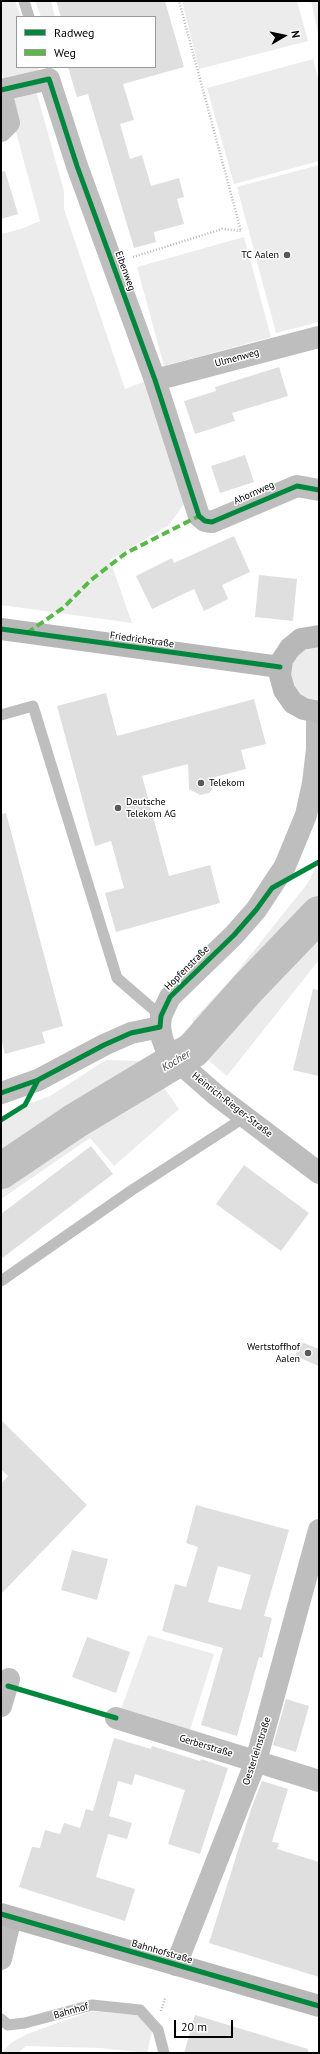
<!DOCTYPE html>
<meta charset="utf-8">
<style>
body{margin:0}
#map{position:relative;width:320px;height:2054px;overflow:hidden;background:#fff;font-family:"PT Sans",sans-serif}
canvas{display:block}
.frame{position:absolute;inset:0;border:2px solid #000;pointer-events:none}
.legend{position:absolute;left:16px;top:16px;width:140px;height:52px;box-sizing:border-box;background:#fff;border:1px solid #999;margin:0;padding:5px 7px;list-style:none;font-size:12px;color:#000}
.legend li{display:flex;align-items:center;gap:8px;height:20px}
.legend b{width:20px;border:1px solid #999}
.north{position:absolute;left:264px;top:16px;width:40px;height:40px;-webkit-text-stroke:3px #fff;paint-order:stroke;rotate:81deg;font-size:11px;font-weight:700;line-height:16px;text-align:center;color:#000}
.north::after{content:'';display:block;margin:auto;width:14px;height:18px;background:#000;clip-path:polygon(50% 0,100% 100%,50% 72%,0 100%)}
.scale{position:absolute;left:174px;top:2020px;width:59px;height:18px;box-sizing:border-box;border:2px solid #000;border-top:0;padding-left:5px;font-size:12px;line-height:14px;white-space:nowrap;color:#000;-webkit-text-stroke:3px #fff;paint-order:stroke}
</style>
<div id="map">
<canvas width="320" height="2054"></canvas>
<div class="frame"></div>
<ul class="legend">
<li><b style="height:5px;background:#00873e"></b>Radweg</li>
<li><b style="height:5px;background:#58b947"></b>Weg</li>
</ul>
<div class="north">N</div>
<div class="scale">20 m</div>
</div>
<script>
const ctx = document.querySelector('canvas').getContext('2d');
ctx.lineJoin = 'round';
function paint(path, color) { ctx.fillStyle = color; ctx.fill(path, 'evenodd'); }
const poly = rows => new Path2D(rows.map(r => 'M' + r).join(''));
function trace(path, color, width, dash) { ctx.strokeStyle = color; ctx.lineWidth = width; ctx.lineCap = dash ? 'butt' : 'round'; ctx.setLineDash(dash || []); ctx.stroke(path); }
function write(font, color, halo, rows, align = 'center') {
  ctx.font = font + ' "PT Sans",sans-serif'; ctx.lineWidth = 3; ctx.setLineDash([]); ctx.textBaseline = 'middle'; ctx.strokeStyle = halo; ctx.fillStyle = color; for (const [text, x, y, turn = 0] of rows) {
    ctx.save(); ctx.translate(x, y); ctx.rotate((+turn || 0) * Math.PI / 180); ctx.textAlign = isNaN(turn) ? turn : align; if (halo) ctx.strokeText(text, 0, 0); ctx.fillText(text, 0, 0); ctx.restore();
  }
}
paint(poly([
 [1,1,15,1,21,17,17,17,17,67,38,67,41,75,5,84,1,68],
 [35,1,51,1,55,17,41,17],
 [182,1,297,1,308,41,199,69],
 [311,1,319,1,319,38],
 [313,59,319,82,319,161,234,184,207,88],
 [35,87,64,191,64,209,125,389,148,380,189,497,169,525,110,560,132,623,1,605,1,234,21,229,40,221,6,95],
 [319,165,319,322,276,333,237,187],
 [244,237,271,337,164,366,137,267],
 [319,644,319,705,294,695,287,667,298,650],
 [319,867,319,960,227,1076,202,1055,192,1036,193,1020,232,978,307,884,315,869],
 [106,1060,145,1061,179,1109,114,1166,90,1138,1,1199,1,1120,25,1105,50,1096],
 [148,1635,214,1654,190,1730,121,1709],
 [92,2011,137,2015,153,2028,147,2053,99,2048,26,2046,18,2053,1,2053,11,2043,27,2034]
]), '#ececec');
trace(poly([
 [1,1171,75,1121,193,1050,248,988,319,914]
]), '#bfbfbf', 36);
paint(poly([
 [56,1,165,1,184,67,123,84,134,120,120,124,130,159,142,155,151,186,179,178,184,197,177,199,184,224,154,232,156,242,134,248,88,94,77,97,68,67,155,67,155,17,61,17],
 [5,171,18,214,1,219,1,172],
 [279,367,288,396,232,413,235,421,195,434,184,401,216,391,215,387],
 [245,455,254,482,220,493,211,466],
 [234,536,250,572,222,585,228,599,204,611,194,589,152,609,136,576,172,558,174,563],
 [259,575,297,579,293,621,255,617],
 [106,693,117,736,254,699,266,744,241,750,246,769,215,777,212,790,209,793,200,795,189,789,188,764,142,776,169,876,210,865,220,903,116,932,105,893,124,888,111,841,95,846,57,706],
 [6,813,63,1026,42,1032,45,1043,5,1054,1,1038,1,814],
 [313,989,319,990,319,1076,293,1070],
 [91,1146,113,1174,1,1259,1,1214],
 [244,1165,309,1213,281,1251,216,1204],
 [301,1342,319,1349,319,1366,295,1356],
 [1,1420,87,1505,1,1594,1,1484,8,1476,1,1469],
 [196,1505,289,1530,264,1616,272,1618,262,1658,259,1657,237,1736,201,1725,223,1648,162,1631,175,1584,186,1587,198,1547,186,1543],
 [218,1566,251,1575,241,1610,208,1602],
 [72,1550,108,1559,97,1600,61,1590],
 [87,1637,130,1652,116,1693,72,1677],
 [286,1699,309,1706,296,1752,273,1745],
 [114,1738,151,1749,152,1746,200,1761,201,1759,228,1768,200,1854,168,1844,185,1790,135,1774,132,1785,118,1781,109,1816,132,1823,127,1839,108,1834,96,1877,135,1889,125,1921,19,1887,32,1847,40,1848,45,1830,60,1834,64,1823,80,1828,86,1809,93,1811],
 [262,1781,288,1789,272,1842,279,1843,277,1849,319,1862,319,1977,209,1943,251,1809],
 [195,2015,308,2049,308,2053,184,2053]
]), '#dfdfdf');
trace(poly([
 [133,257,222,229,241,231,179,1],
 [161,2011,165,1998]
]), '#b9b9b9', 2.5, [1, 2]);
trace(poly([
 [24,1,29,17],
 [1,715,33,706,117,978,161,1016],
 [1,1281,132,1190,245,1117],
 [1,2019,8,2025,25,2023,92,2005,140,2010,158,2030,164,2053]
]), '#bebebe', 11);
trace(poly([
 [1,90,49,79,77,166,155,380,199,516,205,521,212,522,297,486,319,490],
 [1,91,9,123,1,131],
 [155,380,319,337],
 [317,712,317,749,313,783,306,815,285,866,256,910,234,935,170,997,161,1016,160,1027,162,1038,166,1049,176,1060,216,1095,319,1173],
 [1,1093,38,1080,104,1045,131,1033,160,1027],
 [1,1706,9,1679],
 [116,1718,319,1781],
 [1,1959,11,1917],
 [176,1965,256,1761,319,1530]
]), '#bebebe', 22);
trace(poly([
 [1,629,280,667],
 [319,636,301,639,290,648,282,660,280,675,284,690,293,703,304,709,319,712],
 [1,1914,319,2006]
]), '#b8b8b8', 22);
trace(poly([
 [27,633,63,608,91,580,126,553,199,516]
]), '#58b947', 4, [8, 4]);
trace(poly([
 [1,90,49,79,77,166,155,380,199,516,205,521,212,522,297,486,319,490],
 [1,629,280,667],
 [1,1093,38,1080,104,1045,131,1033,160,1027,161,1016,170,997,234,935,256,910,272,888,319,862],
 [1,1120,25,1105,38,1080],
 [8,1686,116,1718],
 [1,1914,319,2006]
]), '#00873e', 5);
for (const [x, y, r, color] of [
 [287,255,4,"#595959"],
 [201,783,4,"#595959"],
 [118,808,4,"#595959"],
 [308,1353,4,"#595959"]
]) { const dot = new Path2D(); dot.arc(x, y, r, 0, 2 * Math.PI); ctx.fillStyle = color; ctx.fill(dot); trace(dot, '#fff', 1.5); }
write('10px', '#000', '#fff', [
 ["TC Aalen",279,255],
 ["Telekom",209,783,"left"],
 ["Deutsche",126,802,"left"],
 ["Telekom AG",126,814,"left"],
 ["Wertstoffhof",300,1347],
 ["Aalen",300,1359]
], 'right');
write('10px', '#000', '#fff', [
 ["Eibenweg",125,271,70],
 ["Ulmenweg",237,358,-15],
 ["Ahornweg",254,493,-24],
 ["Friedrichstraße",142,640,8],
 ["Hopfenstraße",187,968,-45],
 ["Heinrich-Rieger-Straße",232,1105,38],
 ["Gerberstraße",206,1746,17],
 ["Oesterleinstraße",257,1751,-72],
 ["Bahnhofstraße",162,1952,16],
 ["Bahnhof",71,2011,-16]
]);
write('italic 11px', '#444', '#fff', [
 ["Kocher",176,1061,-31]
]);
</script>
